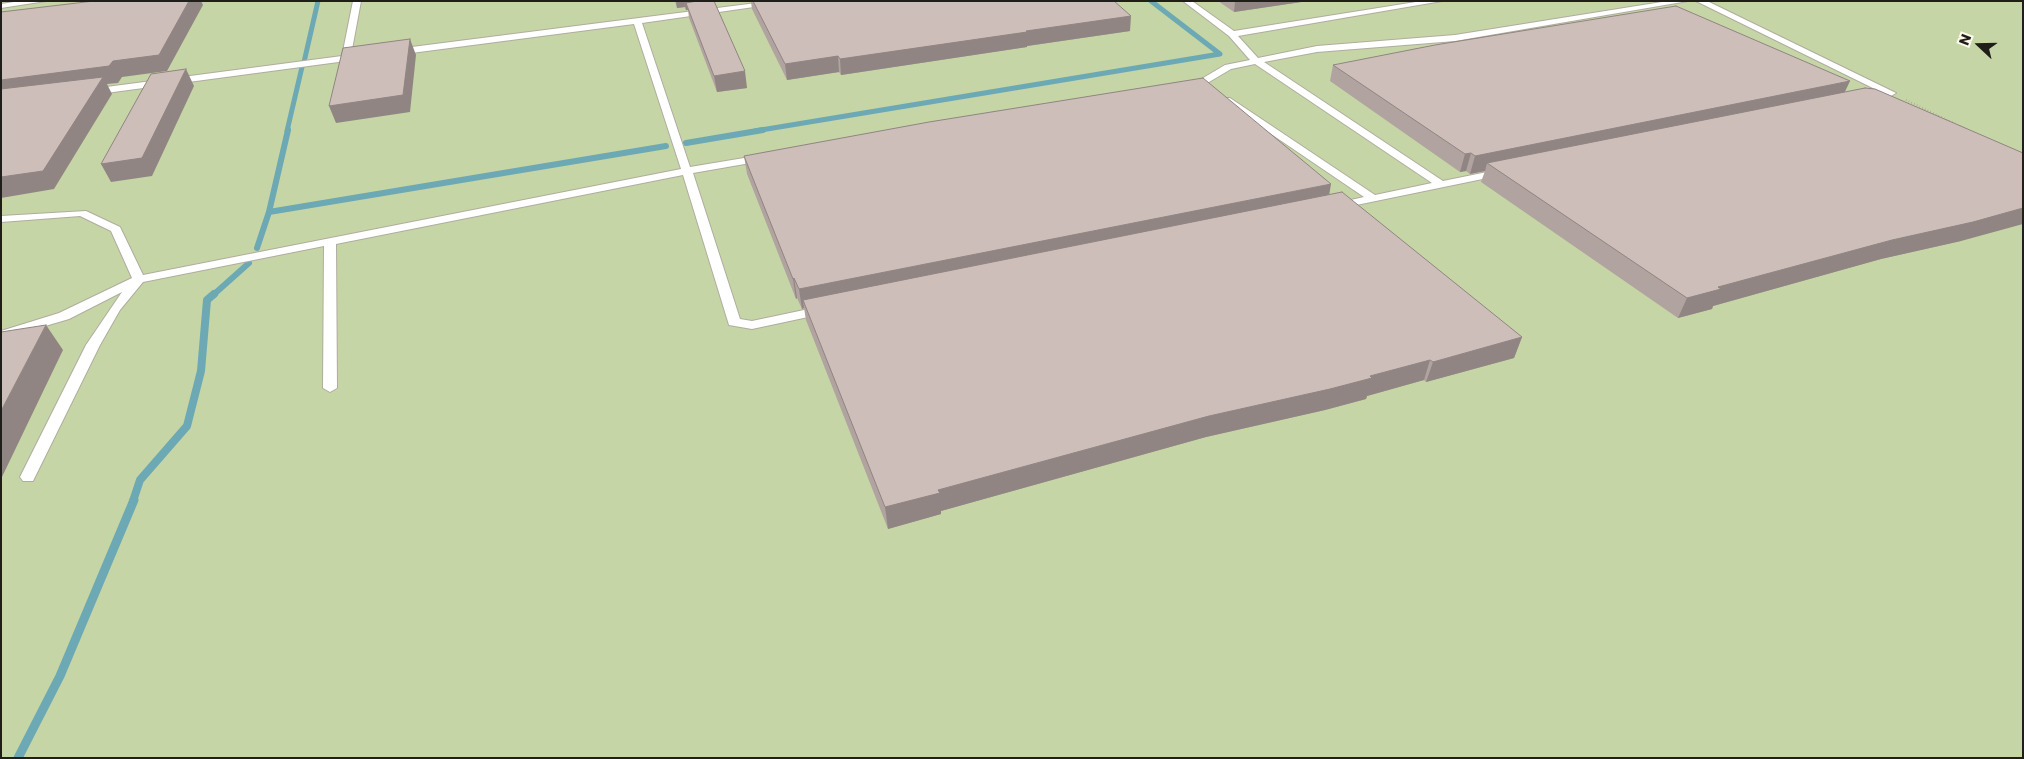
<!DOCTYPE html>
<style>
body{margin:0}
#map{position:relative;width:2024px;height:759px;overflow:hidden;background:#f0ecde;font-family:Poppins,sans-serif}
canvas{display:block}
.frame{position:absolute;inset:0;border:2px solid #201e19;pointer-events:none}
.north{position:absolute;left:1954px;top:20px;width:50px;height:50px;-webkit-text-stroke:4px #fef9eb;paint-order:stroke;rotate:291deg;font-size:14px;font-weight:700;line-height:20px;text-align:center;color:#201e19}
.north::after{content:'';display:block;margin:auto;width:18px;height:22px;background:#201e19;clip-path:polygon(50% 0,100% 100%,50% 72%,0 100%)}
</style>
<div id="map">
<canvas width="2024" height="759"></canvas>
<div class="frame"></div>
<div class="north">N</div>
</div>
<script>
const ctx = document.querySelector('canvas').getContext('2d');
ctx.lineJoin = 'round';
function paint(path, color) { ctx.fillStyle = color; ctx.fill(path, 'evenodd'); }
const poly = rows => new Path2D(rows.map(r => 'M' + r).join(''));
function trace(path, color, width, dash) { ctx.strokeStyle = color; ctx.lineWidth = width; ctx.lineCap = dash ? 'butt' : 'round'; ctx.setLineDash(dash || []); ctx.stroke(path); }
paint(poly([
 [1,1,2023,1,2023,758,1,758]
]), '#c5d5a6');
trace(poly([
 [304,62,318,1],
 [287,131,302,67],
 [755,131,1220,54,1151,1]
]), '#6ca9b4', 5);
trace(poly([
 [686,143,763,130],
 [269,212,666,146],
 [257,248,269,212,288,130],
 [212,296,249,263]
]), '#6ca9b4', 6);
trace(poly([
 [133,501,140,480,187,426,201,371,207,300,214,294]
]), '#6ca9b4', 8);
trace(poly([
 [18,758,60,676,134,500]
]), '#6ca9b4', 9);
const service = poly([
 [20,1,46,1,1,8,1,4,20,1],
 [353,1,361,1,351,55,361,55,361,59,91,95,86,92,91,89,342,56,353,1],
 [772,1,796,1,642,23,690,167,762,155,767,158,762,161,693,173,740,319,752,321,823,306,827,307,829,310,827,313,752,329,729,325,683,175,336,244,337,388,330,392,323,388,324,246,143,282,120,310,100,345,33,481,23,481,20,477,86,345,122,292,69,319,1,339,1,331,59,313,132,278,111,231,80,216,1,222,1,216,86,211,120,227,143,275,681,169,634,24,396,55,392,52,396,49,772,1],
 [1183,1,1192,1,1234,31,1422,1,1442,1,1238,36,1258,58,1317,46,1455,35,1668,1,1688,1,1455,41,1317,52,1264,62,1443,181,1502,169,1507,172,1502,175,1337,209,1333,208,1333,204,1364,197,1224,102,1224,98,1230,98,1375,195,1432,183,1255,64,1231,69,1204,85,1185,87,1185,83,1198,81,1225,65,1250,60,1229,36,1183,1],
 [1696,1,1707,1,1896,93,1891,96,1865,99,1865,95,1881,92,1696,1]
]);
trace(service, '#b1ac9f', 2);
trace(poly([
 [1906,100,1966,129]
]), '#99968b', 2, [0.5, 2.5]);
paint(service, '#fff');
paint(poly([
 [675,1,714,1,747,88,717,92,689,18,688,10,686,10,685,7,677,8],
 [748,1,1114,1,1130,31,1027,46,1027,47,841,75,839,72,787,80,752,9,751,2,748,2],
 [1218,1,1308,1,1234,12],
 [1333,65,1845,92,1961,241,1881,259,1713,306,1712,309,1678,318,1481,182,1485,171,1470,174,1466,171,1460,172,1330,81],
 [744,156,1329,195,1522,337,1514,358,1426,382,1424,380,1367,396,1366,399,1325,410,1206,437,941,511,941,514,888,529,806,320,804,308,802,309,797,298,796,299,747,174]
]), '#b1a39f');
paint(poly([
 [189,1,201,1,203,5,167,71,122,77,118,83,107,84,112,94,54,189,1,198,1,80,113,61],
 [676,1,684,1,685,7,677,8],
 [684,1,712,1,686,3,688,10,686,10],
 [1238,1,1308,1,1234,12,1235,2],
 [1131,16,1130,31,1027,46,1027,47,841,75,840,59,1026,31],
 [410,39,416,55,410,112,336,123,329,106],
 [838,56,839,72,787,80,785,64],
 [186,69,194,86,152,176,111,182,101,164],
 [745,71,747,88,717,92,714,76],
 [1850,81,1842,98,1487,163,1485,171,1470,174,1475,156],
 [1471,153,1466,171,1460,172,1465,154],
 [1331,184,1328,202,803,300,804,308,802,309,799,289],
 [2023,208,2023,224,1961,241,1881,259,1713,306,1712,309,1678,318,1687,298,1718,287,1892,240],
 [794,278,797,298,796,299,793,279],
 [46,325,63,350,1,479,1,411],
 [1522,337,1514,358,1426,382,1433,362],
 [1430,360,1424,380,1367,396,1366,399,1325,410,1206,437,941,511,941,514,888,529,885,507,938,490,1209,416,1370,376]
]), '#908582');
const building = poly([
 [94,1,189,1,159,55,113,61,109,66,1,80,1,12,94,1],
 [697,1,714,1,745,71,714,76,686,3,697,1],
 [753,1,1114,1,1131,16,1026,31,1027,32,840,59,838,56,785,64,753,1],
 [1676,6,1850,81,1475,156,1471,153,1465,154,1333,65,1435,45,1676,6],
 [410,39,403,95,329,106,343,48,410,39],
 [186,69,142,158,101,164,151,74,186,69],
 [103,77,43,171,1,177,1,89,103,77],
 [1203,78,1331,184,799,289,794,278,793,279,744,156,929,122,1203,78],
 [1865,88,1875,89,2023,153,2023,208,1973,222,1892,240,1718,287,1721,289,1687,298,1487,163,1865,88],
 [1342,192,1522,337,1433,362,1430,360,1370,376,1372,378,1330,389,1209,416,938,490,940,493,885,507,803,300,1342,192],
 [46,325,1,411,1,332,46,325]
]);
paint(building, '#cebeb9');
trace(building, '#908582', 1);
</script>
